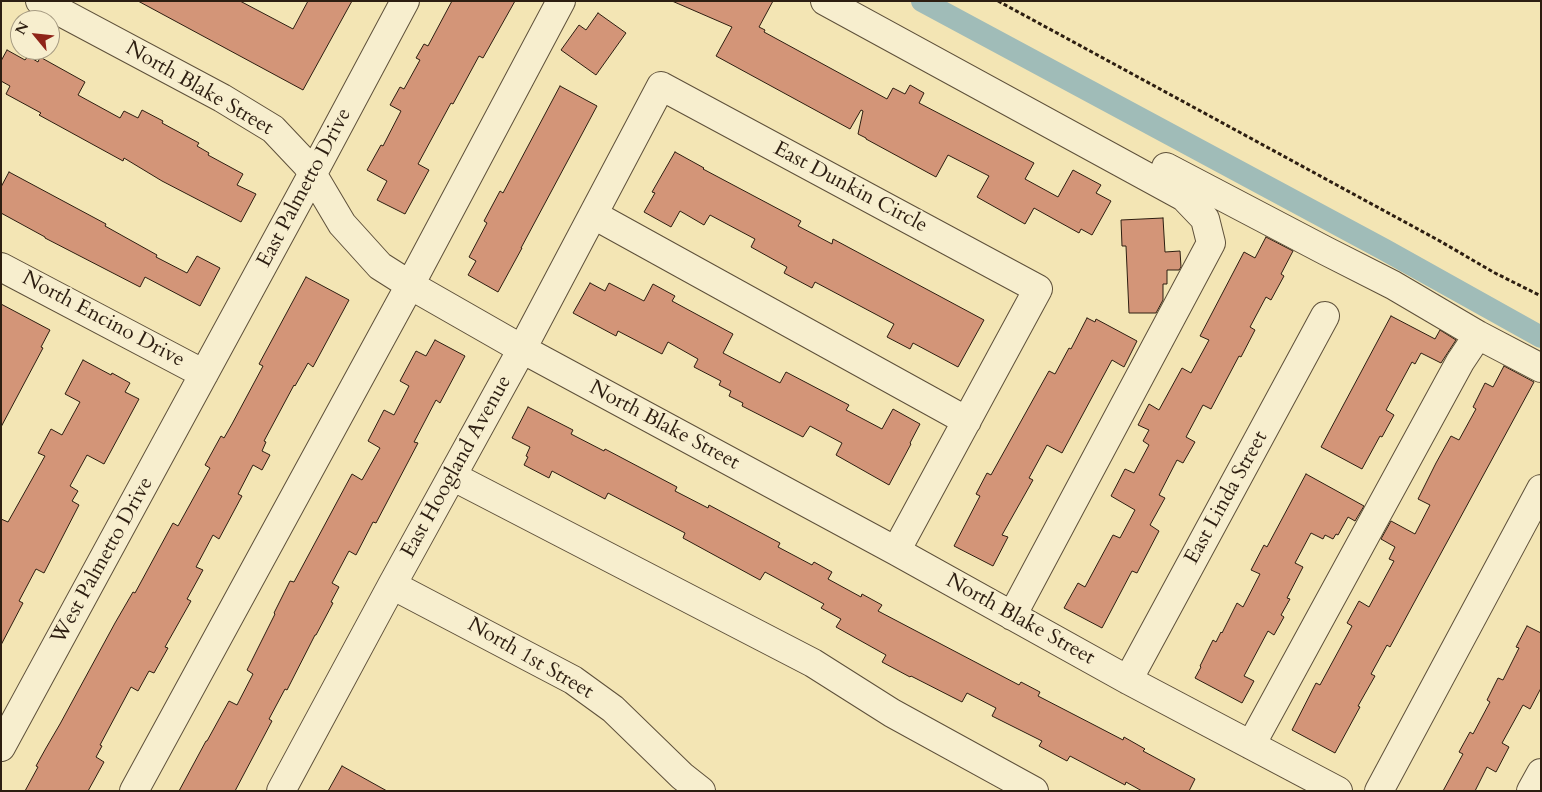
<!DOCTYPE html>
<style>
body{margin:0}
#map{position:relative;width:1542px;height:792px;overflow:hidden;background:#f3e5b4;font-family:Cardo,serif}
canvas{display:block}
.frame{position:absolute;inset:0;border:2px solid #2d1e11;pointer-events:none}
.north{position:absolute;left:10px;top:10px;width:50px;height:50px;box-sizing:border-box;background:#f7eece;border:1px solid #a69b82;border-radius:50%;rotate:298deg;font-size:14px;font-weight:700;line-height:20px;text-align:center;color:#2d1e11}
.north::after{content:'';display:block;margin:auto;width:18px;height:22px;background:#8f2418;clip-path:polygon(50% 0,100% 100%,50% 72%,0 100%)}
</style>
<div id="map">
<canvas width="1542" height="792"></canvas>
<div class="frame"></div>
<div class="north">N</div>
</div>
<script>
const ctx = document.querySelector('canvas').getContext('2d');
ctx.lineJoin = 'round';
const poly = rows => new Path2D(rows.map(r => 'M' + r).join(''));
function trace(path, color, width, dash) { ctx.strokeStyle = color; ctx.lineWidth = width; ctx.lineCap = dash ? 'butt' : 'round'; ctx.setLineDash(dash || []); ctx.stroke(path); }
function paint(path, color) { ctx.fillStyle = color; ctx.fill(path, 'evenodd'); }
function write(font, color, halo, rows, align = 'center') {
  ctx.font = font + ' Cardo,serif'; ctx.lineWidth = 4; ctx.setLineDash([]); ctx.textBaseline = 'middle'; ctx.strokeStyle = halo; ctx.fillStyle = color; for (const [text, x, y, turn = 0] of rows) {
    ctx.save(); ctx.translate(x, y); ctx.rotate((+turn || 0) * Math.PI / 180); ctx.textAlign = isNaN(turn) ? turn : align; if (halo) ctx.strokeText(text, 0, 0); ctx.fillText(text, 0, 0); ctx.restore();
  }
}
trace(poly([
 [922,1,1385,250,1541,337]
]), '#a0bcb8', 22);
const building = poly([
 [138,1,240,1,293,29,308,1,352,1,303,90,138,1],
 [452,1,515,1,483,58,479,56,453,104,451,103,418,164,429,170,405,214,377,200,387,181,367,170,381,145,383,146,401,111,390,105,400,87,404,89,420,60,416,58,424,44,428,46,452,1],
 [672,1,773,1,759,27,765,30,764,32,887,99,893,88,905,94,910,85,924,93,919,103,1034,163,1025,179,1058,197,1073,170,1101,185,1096,193,1111,201,1092,235,1081,229,1079,233,1034,208,1025,224,977,197,989,176,948,155,936,177,866,139,866,138,858,134,863,111,861,110,850,129,716,56,732,27,672,1],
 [598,13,626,33,596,75,561,50,579,25,586,30,598,13],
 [7,50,25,60,28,56,38,62,40,57,85,82,78,95,120,118,124,111,138,118,142,110,163,121,162,123,199,143,197,146,209,153,208,155,243,174,237,185,256,194,241,222,162,181,124,158,123,161,39,115,41,113,6,94,10,86,1,81,1,61,7,50],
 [560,86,597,106,521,248,522,248,498,292,468,275,476,261,469,257,487,223,484,221,500,191,503,193,560,86],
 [675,152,704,168,703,169,801,221,798,226,832,244,833,239,984,320,958,367,913,343,910,349,887,337,894,324,815,282,812,288,784,273,787,267,751,247,755,239,710,215,704,225,680,211,671,227,644,212,655,193,652,192,675,152],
 [9,172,106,224,105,226,157,255,156,257,187,273,197,256,220,268,200,306,145,277,140,287,45,238,45,237,1,213,1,187,9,172],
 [1163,218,1165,252,1180,251,1181,267,1179,270,1167,270,1167,284,1163,284,1163,300,1156,313,1129,313,1126,246,1122,246,1121,220,1163,218],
 [1266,237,1293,251,1281,274,1284,276,1271,300,1266,297,1250,327,1255,330,1241,357,1239,356,1211,409,1203,405,1186,437,1195,442,1183,463,1177,460,1159,495,1165,498,1150,525,1159,531,1137,573,1132,571,1102,628,1064,608,1078,583,1085,587,1113,535,1120,538,1135,510,1111,496,1125,469,1134,473,1149,445,1143,441,1149,430,1138,425,1149,404,1159,410,1182,368,1191,373,1209,340,1200,336,1244,252,1255,258,1266,237],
 [306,277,349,300,313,367,308,363,295,386,294,385,264,441,266,442,262,451,270,455,262,470,253,465,238,494,242,496,219,539,213,535,196,567,203,570,187,599,191,601,165,647,168,648,154,673,149,671,138,691,131,687,100,745,102,746,96,757,104,762,88,791,25,791,38,767,36,766,46,748,60,724,115,623,133,592,135,593,173,523,178,526,210,468,205,465,221,436,224,438,232,424,262,368,263,366,259,364,306,277],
 [590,283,605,291,609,283,644,301,653,284,675,296,672,301,733,334,723,353,780,383,786,372,849,405,846,410,882,429,893,409,920,424,910,443,911,444,889,485,836,455,842,443,810,426,803,437,742,406,743,403,729,396,731,391,719,385,721,381,694,367,698,359,668,342,662,354,618,331,616,336,573,313,590,283],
 [1,304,50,330,41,347,43,348,1,427,1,304],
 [1391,316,1435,339,1440,330,1456,340,1441,363,1421,353,1415,364,1412,362,1386,410,1394,415,1382,437,1380,436,1362,469,1321,447,1391,316],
 [1087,318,1095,322,1096,319,1137,341,1124,367,1112,360,1062,453,1047,445,1029,478,1033,480,1002,535,1008,537,993,566,954,546,980,496,976,494,987,473,991,475,1049,371,1055,374,1069,348,1071,349,1087,318],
 [435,340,465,356,440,403,436,400,414,442,418,443,376,523,373,522,356,555,349,551,332,583,339,587,331,602,333,603,316,635,315,635,287,690,285,689,269,719,272,721,235,791,179,791,206,741,207,741,229,701,237,705,253,674,247,670,275,614,274,613,290,581,294,582,352,474,362,480,380,448,368,441,384,410,394,415,409,386,400,381,416,351,426,356,435,340],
 [83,360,111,375,112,373,130,383,125,392,139,399,104,464,87,455,70,486,78,491,72,501,79,505,44,573,36,569,19,601,23,603,1,645,1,519,8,522,45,456,38,453,51,429,62,435,80,402,65,394,83,360],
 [1504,366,1534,382,1390,647,1387,645,1371,674,1375,676,1358,706,1360,707,1335,753,1292,730,1316,683,1320,685,1352,626,1347,623,1359,601,1369,607,1394,561,1389,559,1395,547,1381,539,1391,521,1415,534,1430,505,1418,499,1436,463,1451,436,1459,440,1476,409,1473,407,1485,383,1493,387,1504,366],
 [528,407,573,430,571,434,604,451,605,449,677,487,675,491,708,508,709,505,780,543,778,547,812,565,814,562,832,572,828,579,861,597,862,594,882,605,878,611,1019,685,1021,682,1040,692,1038,696,1098,727,1123,740,1124,737,1145,749,1143,751,1195,779,1189,791,1142,791,1126,782,1125,785,1070,756,1067,761,1039,746,1042,741,992,716,996,708,967,693,962,702,911,676,910,677,882,662,886,655,836,627,841,619,821,608,824,604,765,572,760,580,683,538,685,533,608,493,605,499,552,471,549,478,524,465,528,457,526,456,530,447,512,438,528,407],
 [1306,474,1364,506,1355,521,1348,517,1338,535,1336,534,1333,539,1325,535,1323,539,1311,533,1295,563,1303,567,1287,598,1290,599,1281,615,1284,617,1274,635,1268,631,1244,676,1254,681,1242,703,1195,678,1201,667,1200,666,1213,640,1216,642,1221,632,1222,633,1237,603,1243,607,1260,574,1251,570,1264,545,1267,547,1306,474],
 [1527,626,1541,633,1541,688,1530,709,1523,705,1502,743,1509,747,1496,772,1487,767,1475,791,1443,791,1463,754,1459,752,1470,732,1473,734,1490,702,1487,700,1498,678,1503,680,1519,648,1516,647,1527,626],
 [342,766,387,791,328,791,342,766]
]);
paint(building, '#d39578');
trace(building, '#2d1e11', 1);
const minor = poly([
 [40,1,222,98,273,129,307,165,342,224,380,266,410,285,522,349,896,551,1128,680,1338,791],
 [825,1,1184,197,1205,219,1211,243,1012,616],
 [1166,167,1326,251,1393,285,1478,335,1541,368],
 [594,215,967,421],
 [1,267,204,374],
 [452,476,813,663,892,713,1034,791],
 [392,585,573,680,613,709,682,776,701,791],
 [1128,680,1325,316],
 [1251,745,1460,362,1478,335],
 [1,747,312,175,405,1],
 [134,791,410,285,561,1],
 [281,791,392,585,522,349,661,86,1038,289,896,551],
 [1379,791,1541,489],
 [1531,791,1541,773]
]);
trace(minor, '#5e503a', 30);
trace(poly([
 [998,1,1438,240,1495,273,1541,296]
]), '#2d1e11', 3, [4, 2.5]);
trace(minor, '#f7eece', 28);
write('21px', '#2d1e11', '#f7eece', [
 ["North Blake Street",199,89,30],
 ["East Palmetto Drive",305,188,-62],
 ["East Dunkin Circle",850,188,28],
 ["North Encino Drive",103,320,28],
 ["North Blake Street",664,426,28],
 ["East Hoogland Avenue",457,467,-61],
 ["East Linda Street",1227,498,-61],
 ["West Palmetto Drive",103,561,-61],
 ["North Blake Street",1020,620,29],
 ["North 1st Street",530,659,30]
]);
</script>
